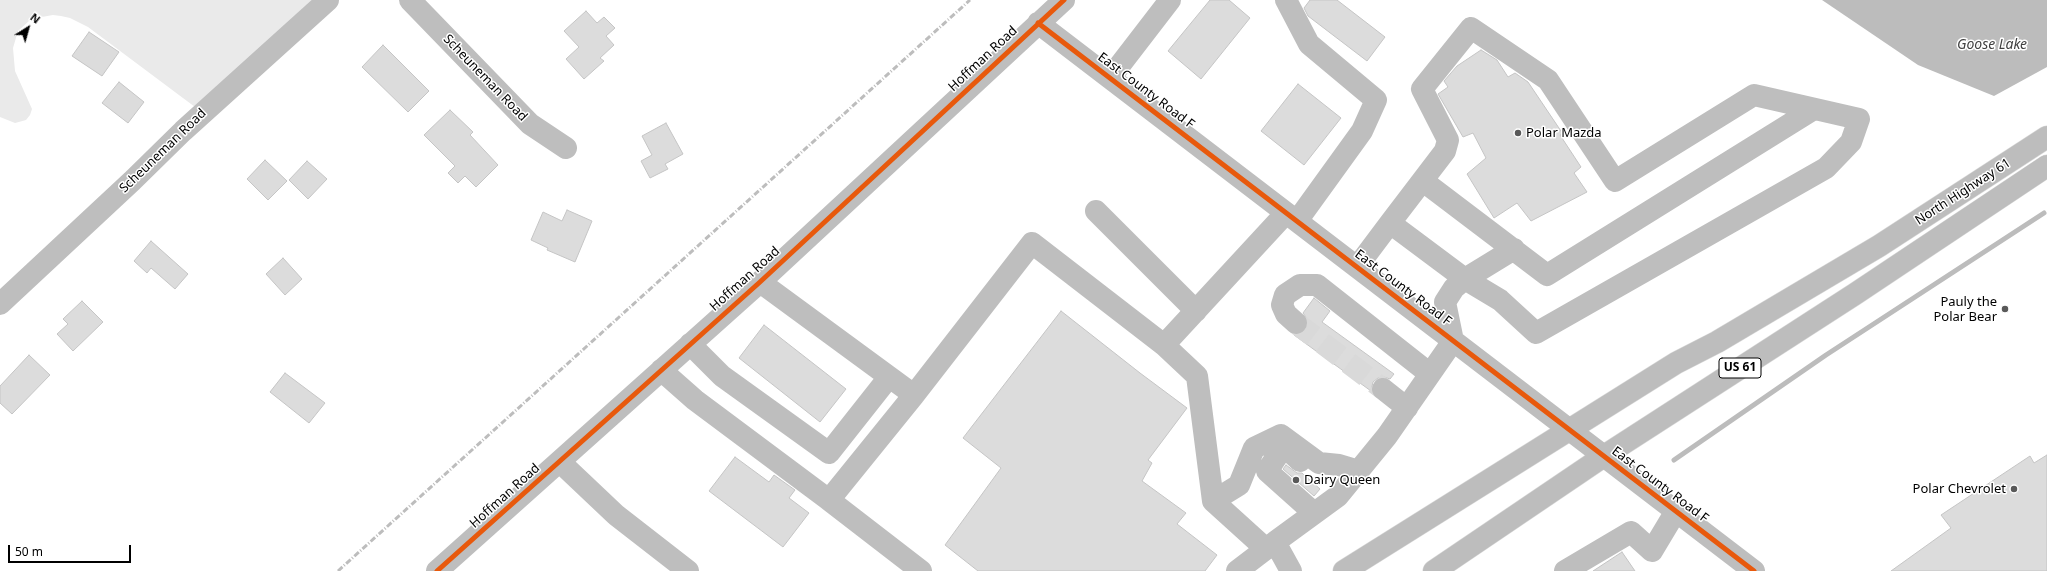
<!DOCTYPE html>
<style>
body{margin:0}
#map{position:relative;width:2047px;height:571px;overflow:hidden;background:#fff;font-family:"Noto Sans",sans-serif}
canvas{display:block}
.north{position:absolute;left:8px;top:8px;width:40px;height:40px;-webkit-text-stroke:3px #fff;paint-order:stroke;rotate:37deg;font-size:11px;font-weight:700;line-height:16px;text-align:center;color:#000}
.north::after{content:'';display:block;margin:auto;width:14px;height:18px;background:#000;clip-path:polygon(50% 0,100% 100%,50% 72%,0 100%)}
.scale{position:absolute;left:8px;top:545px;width:123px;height:18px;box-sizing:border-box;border:2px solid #000;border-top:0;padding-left:5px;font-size:12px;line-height:14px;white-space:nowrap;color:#000;-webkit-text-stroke:3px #fff;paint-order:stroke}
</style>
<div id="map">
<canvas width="2047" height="571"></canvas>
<div class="north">N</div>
<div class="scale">50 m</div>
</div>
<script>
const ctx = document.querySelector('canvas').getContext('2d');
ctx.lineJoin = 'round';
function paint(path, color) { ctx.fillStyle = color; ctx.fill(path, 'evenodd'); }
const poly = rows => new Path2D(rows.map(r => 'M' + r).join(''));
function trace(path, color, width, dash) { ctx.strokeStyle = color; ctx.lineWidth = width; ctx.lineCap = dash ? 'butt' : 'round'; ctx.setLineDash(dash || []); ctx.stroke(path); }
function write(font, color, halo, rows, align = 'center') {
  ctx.font = font + ' "Noto Sans",sans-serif'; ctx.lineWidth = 3; ctx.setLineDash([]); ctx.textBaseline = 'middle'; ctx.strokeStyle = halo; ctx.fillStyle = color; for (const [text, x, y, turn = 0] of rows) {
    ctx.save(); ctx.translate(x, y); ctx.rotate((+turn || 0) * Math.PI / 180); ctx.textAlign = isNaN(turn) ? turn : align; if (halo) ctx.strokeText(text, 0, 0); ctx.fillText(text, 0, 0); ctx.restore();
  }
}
paint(poly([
 [0,0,312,0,195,107,88,27,70,18,61,16,53,15,36,18,29,21,18,31,13,48,15,71,32,109,30,115,26,120,15,123,0,117]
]), '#eaeaea');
paint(poly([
 [1822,0,2047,0,2047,67,1994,96,1918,65]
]), '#bcbcbc');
trace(poly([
 [1674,460,1826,355,2044,213]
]), '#bcbcbc', 5);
const building = poly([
 [1210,0,1229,0,1250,18,1201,79,1168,51,1210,0],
 [1310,0,1337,0,1385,37,1367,61,1308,16,1304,8,1310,0],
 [586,11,597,23,604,17,615,28,606,36,614,45,600,58,604,61,584,79,566,59,579,47,564,31,586,11],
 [89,32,119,52,102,76,72,56,89,32],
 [383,45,429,91,408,112,362,67,383,45],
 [1481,50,1497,60,1508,77,1515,73,1528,82,1563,134,1560,135,1581,167,1574,173,1587,192,1531,221,1517,203,1494,218,1467,174,1486,158,1473,133,1463,137,1438,94,1448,87,1444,81,1457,66,1481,50],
 [119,82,144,102,128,123,102,103,119,82],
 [1298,84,1341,118,1304,165,1261,131,1298,84],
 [450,110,473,132,470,135,498,165,476,187,465,176,458,183,448,173,455,166,424,135,450,110],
 [666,123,683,154,665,164,668,169,650,178,641,161,652,155,642,136,666,123],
 [265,160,287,181,268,200,247,179,265,160],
 [307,161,327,179,308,199,289,180,307,161],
 [567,210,592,221,575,262,547,250,548,248,531,240,543,212,562,221,567,210],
 [151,241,188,274,175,289,151,268,147,273,134,261,151,241],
 [283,258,302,279,285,295,266,274,283,258],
 [1314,298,1330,311,1322,322,1394,374,1390,379,1384,377,1378,378,1373,382,1371,391,1294,335,1300,335,1306,331,1308,326,1308,320,1303,313,1314,298],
 [82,301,103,322,73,351,57,334,68,324,63,319,82,301],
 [1061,311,1140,373,1187,408,1148,460,1152,463,1142,481,1186,513,1177,524,1217,555,1205,571,978,571,945,545,1001,468,963,438,1061,311],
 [764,325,846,389,820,422,739,358,764,325],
 [29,355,50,375,12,414,0,403,0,386,29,355],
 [285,373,325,403,309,423,270,392,285,373],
 [2047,455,2047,571,1891,571,1951,528,1941,515,2030,456,2034,463,2047,455],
 [735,457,769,482,774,475,795,490,789,498,809,513,783,547,709,491,735,457],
 [1286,465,1297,473,1302,473,1320,489,1314,496,1283,469,1286,465],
 [1622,552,1635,571,1593,571,1622,552]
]);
paint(building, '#dcdcdc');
trace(building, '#c5c5c5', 1);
trace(poly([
 [1296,323,1383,389]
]), '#d9d9d9', 22, [22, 11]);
const major = poly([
 [1344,571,1676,363,1717,342,1879,246,2047,137],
 [1434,571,1604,456,1855,294,2047,166]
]);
trace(major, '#dbdbdb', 23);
trace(poly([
 [410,0,530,124,566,148],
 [1286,0,1309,44,1376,100,1362,131,1297,221],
 [1038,23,1754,571],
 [1110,78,1170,0],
 [1423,181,1547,275,1814,109],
 [1096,211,1196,311],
 [1357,267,1390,223,1445,151,1448,140,1422,89,1471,28,1548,80,1615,181,1754,95,1859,119,1851,142,1826,168,1536,333,1500,300,1465,279,1390,223],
 [760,282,914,395,1032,243,1164,345,1286,213],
 [0,304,132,181,183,131,328,0],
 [1296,323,1286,314,1282,305,1285,295,1300,285,1317,285,1430,374],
 [690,344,722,376,829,453,889,377],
 [1164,345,1197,376,1213,501,1266,549],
 [661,370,695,400,829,500,914,395],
 [1383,389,1407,408],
 [1300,461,1284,446,1267,471,1314,513],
 [560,462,616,515,688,571],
 [829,500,921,571],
 [1213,501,1239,485,1254,448,1281,435,1319,463,1339,465,1359,471],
 [437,571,760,282,1064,0],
 [1237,571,1275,542],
 [1291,571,1275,542,1338,496,1387,436,1453,341,1445,302,1454,288,1465,279,1514,249],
 [1565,571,1631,532,1652,551,1676,511]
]), '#bebebe', 22);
trace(major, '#bdbdbd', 22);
trace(poly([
 [338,571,970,0]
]), '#bdbdbd', 3, [6, 2, 1, 2]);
trace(poly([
 [1038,23,1754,571],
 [437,571,760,282,1064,0]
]), '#e8590c', 5);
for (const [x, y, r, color] of [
 [1518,133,4,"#595959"],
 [2005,309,4,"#595959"],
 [1296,480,4,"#595959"],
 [2014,489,4,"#595959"]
]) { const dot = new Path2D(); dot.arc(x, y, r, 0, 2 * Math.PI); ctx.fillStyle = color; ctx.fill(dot); trace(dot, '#fff', 1.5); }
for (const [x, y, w] of [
 [1740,368,42]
]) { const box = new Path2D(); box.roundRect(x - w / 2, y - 10, w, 20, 3); ctx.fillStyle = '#fff'; ctx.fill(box); trace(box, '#000', 1); }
write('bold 12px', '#000', null, [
 ["US 61",1740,368]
]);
write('13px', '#000', '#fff', [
 ["Hoffman Road",983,59,-43],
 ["Scheuneman Road",485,78,46],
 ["East County Road F",1146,91,37],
 ["Scheuneman Road",163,151,-44],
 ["North Highway 61",1963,192,-33],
 ["Hoffman Road",745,279,-42],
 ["East County Road F",1403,288,37],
 ["East County Road F",1660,485,37],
 ["Hoffman Road",505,496,-42]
]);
write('13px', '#000', '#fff', [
 ["Polar Mazda",1526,133],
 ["Pauly the",1997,302,"right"],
 ["Polar Bear",1997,317,"right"],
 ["Dairy Queen",1304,480],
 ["Polar Chevrolet",2006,489,"right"]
], 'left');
write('italic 14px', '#404040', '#fff', [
 ["Goose Lake",1992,45]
]);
</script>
